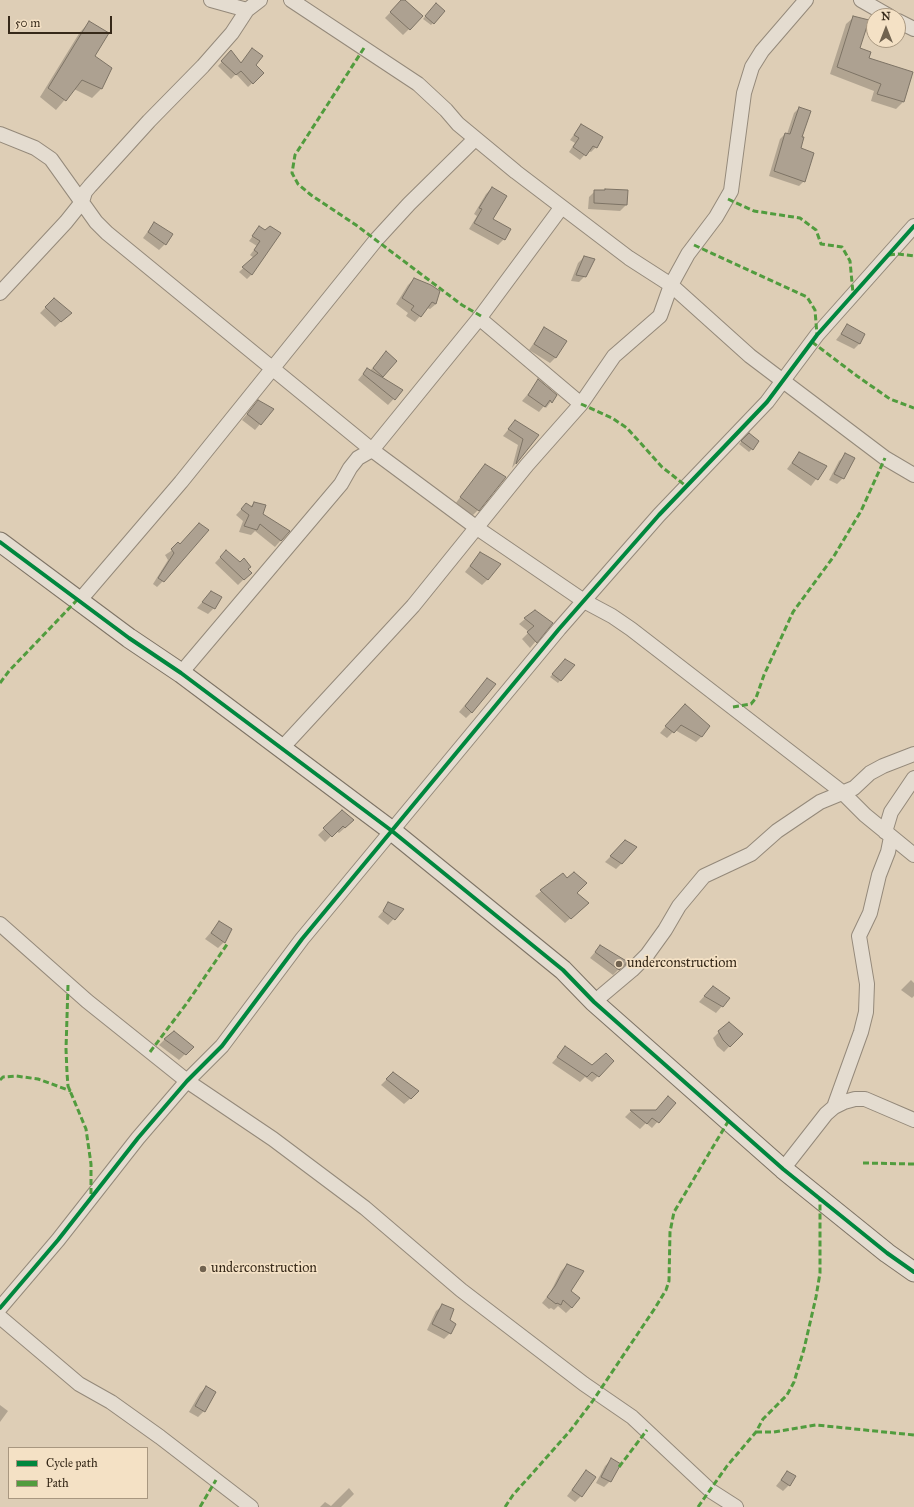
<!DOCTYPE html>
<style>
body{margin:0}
#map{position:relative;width:914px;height:1507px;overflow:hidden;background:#deceb6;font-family:"IM FELL Great Primer",serif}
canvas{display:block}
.legend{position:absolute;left:8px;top:1447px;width:140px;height:52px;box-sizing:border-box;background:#f4e1c5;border:1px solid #a89780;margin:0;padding:5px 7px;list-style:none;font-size:12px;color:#362919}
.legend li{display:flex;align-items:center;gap:8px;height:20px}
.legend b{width:20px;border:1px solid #a89780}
.north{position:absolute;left:866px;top:8px;width:40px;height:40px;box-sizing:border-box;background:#f4e1c5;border:1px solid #a89780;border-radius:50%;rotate:0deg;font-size:11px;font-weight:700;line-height:16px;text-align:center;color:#362919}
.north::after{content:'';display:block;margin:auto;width:14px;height:18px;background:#716350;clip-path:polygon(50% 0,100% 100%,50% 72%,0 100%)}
.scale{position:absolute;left:8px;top:16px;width:104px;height:18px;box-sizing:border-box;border:2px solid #362919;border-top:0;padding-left:5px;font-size:12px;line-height:14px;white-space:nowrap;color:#362919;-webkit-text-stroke:3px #f4e1c5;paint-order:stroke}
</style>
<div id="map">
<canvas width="914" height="1507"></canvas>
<ul class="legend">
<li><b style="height:5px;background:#00873e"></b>Cycle path</li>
<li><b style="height:5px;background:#519c3e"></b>Path</li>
</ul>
<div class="north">N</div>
<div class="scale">50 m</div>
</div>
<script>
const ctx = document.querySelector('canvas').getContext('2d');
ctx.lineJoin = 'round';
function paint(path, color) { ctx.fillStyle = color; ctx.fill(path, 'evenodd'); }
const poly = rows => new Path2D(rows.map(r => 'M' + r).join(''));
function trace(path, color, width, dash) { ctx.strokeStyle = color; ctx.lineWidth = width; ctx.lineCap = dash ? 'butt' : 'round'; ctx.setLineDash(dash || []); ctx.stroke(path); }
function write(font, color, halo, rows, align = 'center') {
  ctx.font = font + ' "IM FELL Great Primer",serif'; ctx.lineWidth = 3.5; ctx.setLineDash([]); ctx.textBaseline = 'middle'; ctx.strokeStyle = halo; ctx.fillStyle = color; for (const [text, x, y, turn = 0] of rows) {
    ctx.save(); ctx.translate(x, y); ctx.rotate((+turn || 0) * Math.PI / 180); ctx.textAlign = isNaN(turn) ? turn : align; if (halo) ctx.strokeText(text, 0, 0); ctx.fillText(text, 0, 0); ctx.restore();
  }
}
paint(poly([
 [402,0,422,16,403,35,385,18],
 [433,7,433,23,431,25,423,19],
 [854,17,859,49,868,59,912,73,903,102,896,109,871,101,874,91,830,74,846,24],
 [89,23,93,56,111,68,101,89,92,98,74,89,56,110,40,97,80,32],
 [252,49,255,65,263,73,248,87,236,74,231,79,218,66,231,52,241,63],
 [799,108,800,149,804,181,799,186,769,176,780,139,785,134,787,134,794,113],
 [581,125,602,138,596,147,591,152,588,151,580,160,569,152,575,143,570,140],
 [492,188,491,220,504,239,498,245,469,229,477,216,474,214,486,194],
 [595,191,626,205,620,211,588,209,589,197],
 [154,223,165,244,159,250,143,238],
 [259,228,265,231,252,274,247,279,239,272,254,258,250,255,257,246,249,241],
 [584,257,585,276,579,282,571,281,578,263],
 [414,279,436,304,430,309,427,308,415,322,406,316,408,313,396,304,408,285],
 [54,299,70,313,55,327,40,313],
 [847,326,860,343,854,349,836,340],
 [544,328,556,357,550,363,529,350],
 [386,352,395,361,381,378,402,390,388,405,358,380,367,369,370,371],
 [539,381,556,395,546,408,544,406,539,412,522,401],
 [258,401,260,424,255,430,242,420],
 [515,421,538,436,512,468,518,445,503,436],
 [749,434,752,449,749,452,739,444],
 [799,453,825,467,811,486,787,469],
 [845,455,843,478,837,484,829,480,839,461],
 [485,465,478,510,472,516,455,504],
 [254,503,262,514,289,531,275,547,255,531,251,535,239,532,243,521,236,515,246,504,250,507],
 [180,545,163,581,157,587,153,584,168,560,165,555],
 [226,551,250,573,238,585,215,563],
 [480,553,488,579,482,585,465,572],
 [211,592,214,608,208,614,197,608],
 [525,619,551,623,530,648,522,639,529,632,519,624],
 [562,663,573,665,558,683,550,677],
 [487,679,472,712,466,718,459,712],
 [679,711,702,736,696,742,675,730,667,738,660,733],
 [342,812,347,826,339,833,336,831,325,842,318,835],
 [625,842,622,863,616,869,605,862],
 [563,874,576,893,582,908,565,923,535,896],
 [389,904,402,910,388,925,378,917],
 [219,923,224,942,218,948,205,939],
 [600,946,620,968,613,975,590,958],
 [911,980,914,983,914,996,912,998,901,990],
 [707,993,729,998,716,1013,699,1002],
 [719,1032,741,1034,724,1052,717,1046,713,1038],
 [165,1039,192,1047,179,1060,159,1045],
 [560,1054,592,1067,613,1061,592,1082,585,1077,580,1082,552,1063],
 [393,1073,412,1097,404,1104,381,1085],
 [674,1103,652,1128,646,1123,640,1129,625,1117,631,1111,655,1111],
 [567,1265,572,1307,566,1313,558,1306,554,1310,551,1308,549,1309,542,1303,550,1293,561,1271],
 [442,1306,449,1320,450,1333,444,1339,427,1330,436,1311],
 [206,1387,204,1411,198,1417,189,1412,200,1393],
 [0,1405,8,1411,0,1422],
 [611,1460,610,1481,604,1487,596,1483,605,1466],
 [586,1471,581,1496,575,1502,567,1496],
 [787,1472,789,1485,783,1491,776,1486],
 [349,1488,354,1494,341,1507,320,1507,325,1502,331,1506]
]), '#0003');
const building = poly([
 [401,0,405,0,423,16,410,30,390,12,401,0],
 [436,3,445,11,434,24,425,16,436,3],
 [853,16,869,20,860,48,871,52,869,58,913,72,904,102,877,94,881,84,837,67,853,16],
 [89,21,109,33,95,56,112,68,102,89,82,80,66,101,48,88,89,21],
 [252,48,263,56,256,65,264,73,253,84,241,71,236,75,221,61,231,50,241,63,252,48],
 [799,107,811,111,802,137,804,137,801,148,814,153,805,182,774,171,785,133,790,134,799,107],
 [581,124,603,137,597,148,593,146,586,156,573,147,579,138,574,135,581,124],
 [492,187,507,196,493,219,511,229,505,240,474,223,482,209,479,208,492,187],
 [605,189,628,190,627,205,594,203,594,190,605,190,605,189],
 [154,222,173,234,166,245,148,232,154,222],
 [259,226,265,230,270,226,281,233,252,275,242,267,258,253,254,250,260,241,252,236,259,226],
 [584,256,595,259,586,277,576,275,584,256],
 [414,278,431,285,440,291,436,304,432,302,421,317,411,310,414,306,402,298,414,278],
 [54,298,72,313,61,322,45,307,54,298],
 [847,324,865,334,860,344,841,334,847,324],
 [544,327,567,341,556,358,534,344,544,327],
 [386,351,397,361,383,377,373,368,386,351],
 [367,368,403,390,395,400,363,374,367,368],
 [538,379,557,395,552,403,550,400,545,407,528,395,538,379],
 [258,400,274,409,261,425,247,414,258,400],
 [515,420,539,435,516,464,523,439,508,429,515,420],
 [749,433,759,441,753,450,741,441,749,433],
 [799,452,827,466,818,480,792,463,799,452],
 [845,453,855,458,844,479,834,474,845,453],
 [485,464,506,477,479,511,460,497,485,464],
 [254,502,266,505,263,514,290,531,281,541,260,524,257,530,244,526,249,515,241,509,246,503,252,507,254,502],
 [199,523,209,530,164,582,158,578,174,553,171,549,178,542,180,544,199,523],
 [226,550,240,562,244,558,251,567,248,569,252,573,244,580,220,557,226,550],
 [480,552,501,564,488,580,470,566,480,552],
 [211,591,222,597,215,609,202,602,211,591],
 [535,610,553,623,537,643,527,632,534,626,524,618,535,610],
 [565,659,575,665,561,681,552,674,565,659],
 [487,678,496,684,472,713,465,706,487,678],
 [685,704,710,726,702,737,681,725,674,733,665,726,685,704],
 [342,810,354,820,345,828,343,826,332,837,323,828,342,810],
 [625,840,637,847,622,864,610,856,625,840],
 [574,872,587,883,577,893,589,903,571,919,540,890,563,873,567,878,574,872],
 [388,902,404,909,395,920,383,911,388,902],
 [219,921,232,929,225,943,211,933,219,921],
 [600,945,628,962,619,970,595,952,600,945],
 [713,986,730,998,723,1007,704,996,713,986],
 [729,1022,743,1034,730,1047,723,1040,718,1031,729,1022],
 [174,1031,194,1047,186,1055,164,1039,174,1031],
 [565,1046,592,1065,606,1053,614,1061,599,1077,592,1072,587,1077,557,1057,565,1046],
 [393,1072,419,1091,411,1099,386,1079,393,1072],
 [668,1096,676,1103,659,1123,652,1118,647,1124,630,1110,656,1110,668,1096],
 [567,1264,584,1271,571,1291,580,1298,572,1308,563,1300,561,1305,557,1303,556,1304,547,1297,555,1286,567,1264],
 [442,1304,454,1309,450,1320,456,1324,451,1334,432,1324,442,1304],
 [206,1386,216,1392,205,1412,195,1406,206,1386],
 [611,1458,621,1464,611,1482,601,1477,611,1458],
 [586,1470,596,1477,582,1497,572,1490,586,1470],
 [787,1471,796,1476,790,1486,781,1480,787,1471]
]);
paint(building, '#ada191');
trace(building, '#7d7365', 1);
const street = poly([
 [211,0,247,10],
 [291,0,418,84,446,110,458,124,516,172,629,258,671,285,750,356,885,458,914,475],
 [861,0,889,16],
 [898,21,914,29],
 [0,134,35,148,51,159,96,222,107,233,372,450,477,528,584,601,612,616,631,629,842,792,865,815,914,855],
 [0,293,66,222,82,202,85,192,90,186,149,121,203,66,232,33,247,10,260,0],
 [479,318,581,404],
 [80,600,181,482,376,240,409,204,475,139],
 [181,673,341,484,350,468,358,458,372,450,481,316,561,208],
 [282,748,413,606,527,465,581,404,614,356,660,316,671,285,688,254,716,217,731,191,744,93,752,67,762,51,806,0],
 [885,832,891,812,914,778],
 [0,924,87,1001,187,1081,273,1139,365,1208,461,1290,584,1384,632,1417,711,1491,736,1507],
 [594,1002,632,970,647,955,665,930,679,906,704,876,751,854,777,831,820,802,854,788,870,773,883,766,914,754],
 [834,1107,861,1032,866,1012,867,984,859,936,870,913,879,875,888,852,891,837],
 [783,1169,826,1114,834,1107,844,1102,855,1099,865,1099,914,1120],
 [0,1308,58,1240,138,1138,187,1081,222,1046,302,939,559,629,659,515,767,402,817,335,914,226],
 [0,1317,79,1384,111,1402,160,1437,251,1507]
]);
const secondary = poly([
 [0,542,129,638,181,673,392,831,563,970,594,1002,783,1169,887,1253,914,1272]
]);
trace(street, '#94897a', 16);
trace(secondary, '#7d7365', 21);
trace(street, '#e4dcd0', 14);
trace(secondary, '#e4dcd0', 19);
trace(poly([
 [364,48,295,155,292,173,298,184,311,195,356,225,462,305,481,316],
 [728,199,754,211,800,218,816,230,821,244,842,247,850,261,853,293],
 [694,245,807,297,815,310,817,335],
 [889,255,898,254,914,256],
 [812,342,857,376,890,399,914,408],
 [581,404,612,418,627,428,662,467,686,486],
 [0,683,9,671,78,599],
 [733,707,751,704,756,698,764,675,793,612,834,556,861,511,885,458],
 [68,985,66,1049,67,1073,68,1086,86,1129,91,1164,91,1197],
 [150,1052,187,1003,228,943],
 [0,1080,3,1077,16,1076,38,1079,71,1091],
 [863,1163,914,1164],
 [756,1432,774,1432,816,1425,914,1435],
 [619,1467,647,1430],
 [200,1507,216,1480],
 [505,1507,513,1495,570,1431,592,1402,655,1308,666,1290,669,1281,670,1232,674,1212,729,1120],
 [698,1507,727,1466,756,1432,763,1419,787,1395,794,1382,804,1349,816,1297,820,1273,820,1198]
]), '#519c3e', 3, [6, 3]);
trace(poly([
 [0,542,129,638,181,673,392,831,563,970,594,1002,783,1169,887,1253,914,1272],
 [0,1308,58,1240,138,1138,187,1081,222,1046,302,939,559,629,659,515,767,402,817,335,914,226]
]), '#00873e', 4);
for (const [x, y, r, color] of [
 [619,964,4,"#716350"],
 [203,1269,4,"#716350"]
]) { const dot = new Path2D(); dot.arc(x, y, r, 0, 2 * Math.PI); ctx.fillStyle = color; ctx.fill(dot); trace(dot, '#f4e1c5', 1.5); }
write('14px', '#362919', '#f4e1c5', [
 ["underconstructiom",627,964],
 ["underconstruction",211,1269]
], 'left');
</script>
